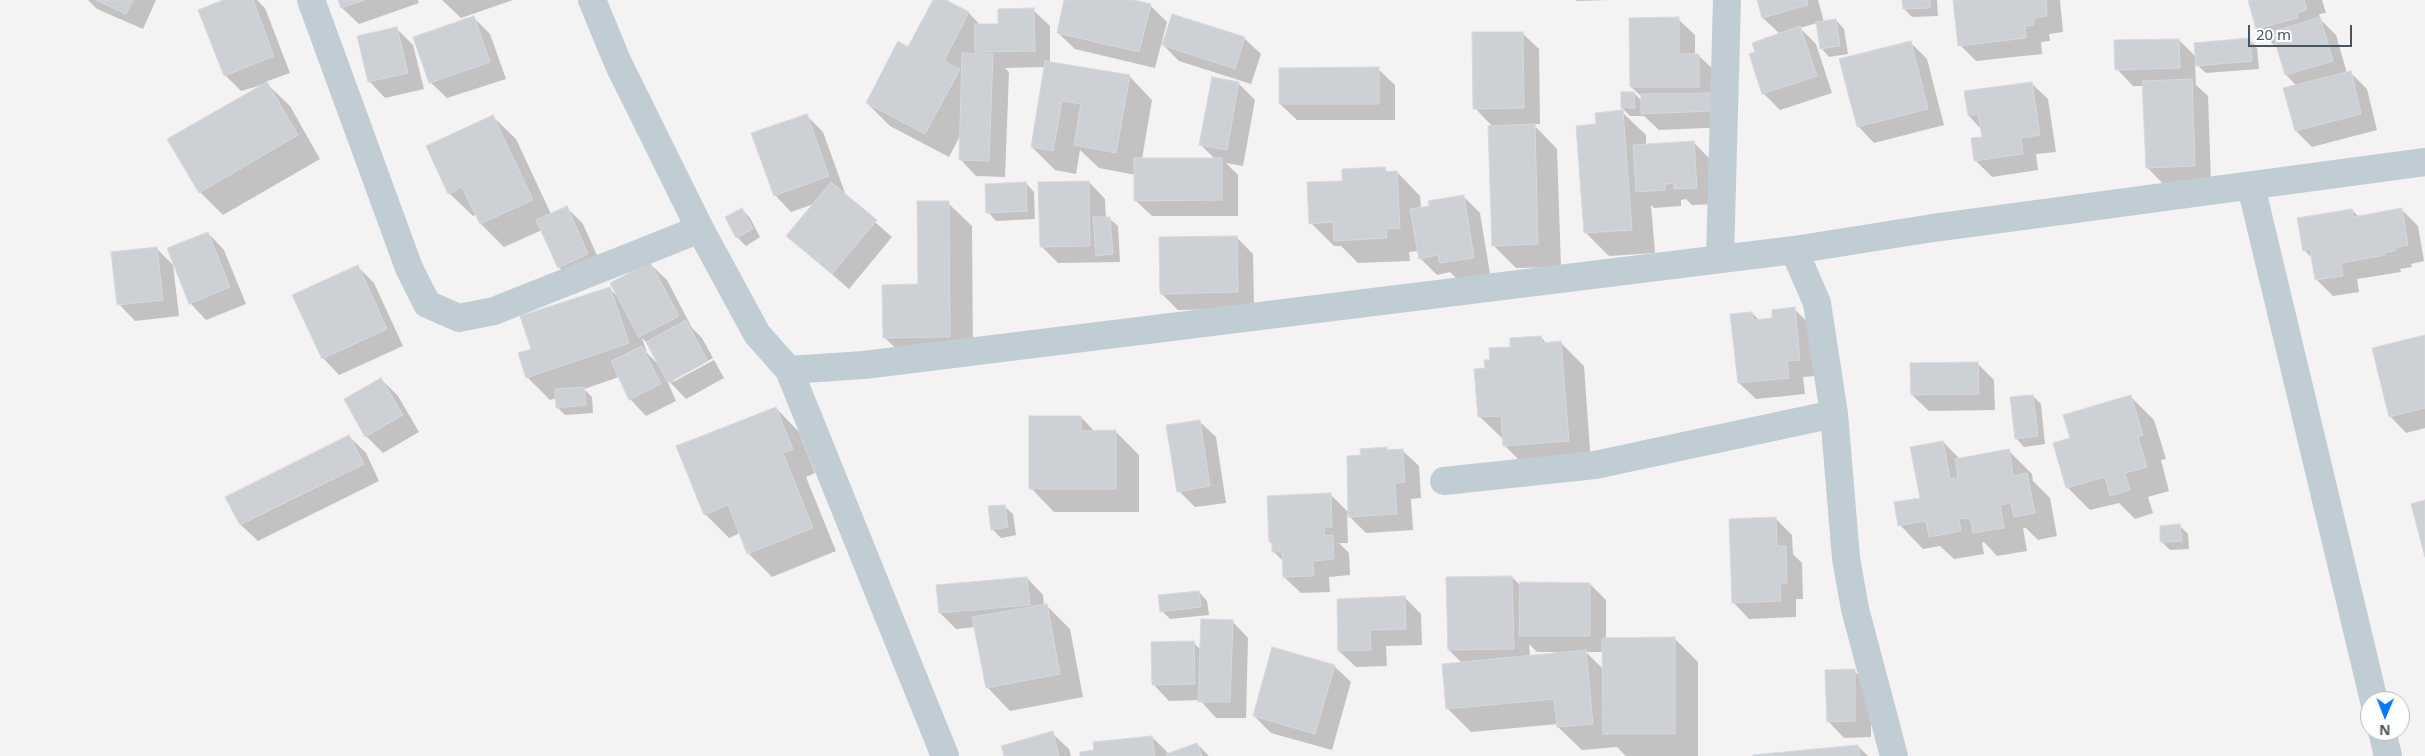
<!DOCTYPE html>
<style>
body{margin:0}
#map{position:relative;width:2425px;height:756px;overflow:hidden;background:#f4f2f2;font-family:"Noto Sans",sans-serif}
canvas{display:block}
.north{position:absolute;left:2360px;top:691px;width:50px;height:50px;box-sizing:border-box;background:#fff;border:1px solid #b5bbc0;border-radius:50%;rotate:181deg;font-size:14px;font-weight:700;line-height:20px;text-align:center;color:#475661}
.north::after{content:'';display:block;margin:auto;width:18px;height:22px;background:#0778f9;clip-path:polygon(50% 0,100% 100%,50% 72%,0 100%)}
.scale{position:absolute;left:2248px;top:25px;width:104px;height:22px;box-sizing:border-box;border:2px solid #475661;border-top:0;padding-left:6px;font-size:15px;line-height:18px;white-space:nowrap;color:#475661;-webkit-text-stroke:4px #fff;paint-order:stroke}
</style>
<div id="map">
<canvas width="2425" height="756"></canvas>
<div class="north">N</div>
<div class="scale">20 m</div>
</div>
<script>
const ctx = document.querySelector('canvas').getContext('2d');
ctx.lineJoin = 'round';
function paint(path, color) { ctx.fillStyle = color; ctx.fill(path, 'evenodd'); }
const poly = rows => new Path2D(rows.map(r => 'M' + r).join(''));
function trace(path, color, width, dash) { ctx.strokeStyle = color; ctx.lineWidth = width; ctx.lineCap = dash ? 'butt' : 'round'; ctx.setLineDash(dash || []); ctx.stroke(path); }
paint(poly([
 [88,0,156,0,143,29,97,9],
 [226,0,257,0,265,8,290,73,265,82,290,106,320,159,223,215,200,192,265,84,241,91,225,75],
 [340,0,418,0,419,3,359,24,342,8],
 [442,0,513,0,461,18],
 [934,0,943,0,969,13,981,26,1000,25,1033,10,1050,26,1050,63,1129,76,1152,100,1142,159,1215,159,1201,145,1238,83,1255,100,1243,166,1226,163,1238,175,1238,216,1152,216,1135,200,1136,175,1099,168,1080,150,1076,174,1055,170,1032,147,1046,67,1005,68,1009,72,1005,177,976,176,960,159,961,134,949,157,890,126,867,103,908,48],
 [1066,0,1128,0,1150,5,1167,22,1155,68,1075,49,1058,33],
 [1575,0,1608,0,1577,1],
 [1758,0,1818,0,1824,22,1836,20,1844,29,1848,54,1829,57,1821,48,1817,23,1800,28,1816,44,1832,93,1780,110,1763,93,1757,52,1780,34,1763,18],
 [1904,0,1937,0,1938,16,1912,17,1904,9],
 [1955,0,2060,0,2063,32,2049,34,2050,41,2041,42,2042,54,1976,61,1960,45],
 [2250,0,2322,0,2326,13,2319,14,2321,20,2336,35,2347,73,2350,72,2367,89,2377,130,2312,147,2296,131,2297,86,2286,75,2277,44,2274,45,2257,28],
 [474,18,490,34,506,79,447,98,430,82],
 [1678,19,1695,35,1695,55,1698,55,1715,71,1729,127,1659,130,1644,116,1630,116,1622,108,1634,93,1642,101,1642,97,1631,87],
 [397,29,413,45,424,89,385,98,369,81],
 [1522,33,1539,49,1540,124,1533,124,1557,149,1561,267,1516,268,1493,245,1493,127,1475,108],
 [1244,38,1261,54,1251,84,1179,61,1161,43],
 [2249,39,2257,48,2259,69,2206,73,2195,63,2196,85,2208,96,2211,182,2163,184,2147,167,2144,86,2133,86,2117,69,2179,40,2197,58],
 [1910,42,1927,59,1944,125,1874,143,1858,126],
 [1378,69,1395,85,1395,120,1297,120,1280,104],
 [2031,83,2048,99,2056,152,2036,154,2038,170,1992,177,1975,160,1983,138,1981,129,1969,116],
 [1622,112,1646,135,1646,145,1694,143,1710,159,1713,204,1692,205,1686,199,1681,200,1681,206,1654,208,1651,205,1655,253,1609,256,1586,233,1577,127,1597,125],
 [806,115,823,132,845,193,843,194,892,237,849,289,787,235,814,204,791,212,775,195],
 [492,116,516,139,551,214,567,208,583,224,604,271,575,284,559,267,542,230,504,247,481,224,477,214,473,216,449,193],
 [1385,169,1389,173,1397,172,1420,196,1421,208,1463,196,1480,213,1490,274,1457,279,1450,272,1437,275,1420,258,1419,251,1409,252,1410,261,1358,263,1341,246,1334,246,1311,223,1344,182],
 [1089,182,1105,199,1106,218,1109,218,1118,226,1120,262,1058,263,1041,246],
 [1026,183,1034,192,1035,219,996,221,988,212],
 [948,203,972,226,973,360,908,360,884,337,919,285],
 [742,209,750,218,760,237,746,246,737,237],
 [2352,210,2359,217,2402,210,2418,226,2424,261,2411,264,2412,267,2400,269,2401,272,2357,279,2359,292,2333,296,2317,280,2313,259,2304,250],
 [208,233,224,250,246,304,206,320,190,303],
 [1236,237,1253,254,1254,308,1178,310,1161,293],
 [156,248,173,265,179,316,135,321,119,304],
 [650,264,667,280,692,328,702,338,713,358,673,379,673,382,714,360,724,378,686,399,666,378,676,401,646,416,630,399,619,377,584,389,592,397,593,413,565,415,557,407,556,398,550,400,527,377,533,350,609,288,618,297],
 [642,338,650,346,660,366,647,353],
 [358,267,374,283,403,346,339,375,323,358],
 [1794,309,1811,325,1816,376,1803,377,1805,394,1756,399,1739,383,1752,313,1759,320,1774,319],
 [2425,336,2425,428,2406,433,2390,416],
 [1541,337,1547,344,1561,343,1584,366,1591,464,1528,469,1504,445,1504,440,1479,416,1486,369,1491,361,1511,348],
 [1978,364,1994,380,1995,410,1929,411,1912,395],
 [381,379,398,396,419,432,383,453,366,436],
 [2033,396,2041,404,2045,444,2024,447,2016,438],
 [2131,397,2154,420,2166,459,2161,460,2169,491,2148,497,2153,513,2135,519,2119,503,2090,510,2067,487,2071,438],
 [776,408,799,432,815,473,806,477,836,551,772,577,748,553,740,533,729,538,706,515,678,447],
 [1081,417,1095,432,1115,431,1139,455,1139,512,1054,512,1031,488],
 [1199,421,1216,437,1226,503,1195,507,1179,491],
 [349,436,366,453,379,481,258,541,241,525,227,497],
 [1943,442,1960,459,2008,450,2032,474,2033,481,2050,498,2057,536,2038,540,2026,528,2023,528,2027,551,1997,556,1984,542,1982,543,1984,554,1954,559,1940,546,1923,549,1900,525,1921,499],
 [1402,450,1419,466,1421,498,1411,499,1413,530,1366,533,1347,514,1348,543,1339,543,1349,553,1350,575,1329,577,1330,592,1301,593,1284,577,1284,562,1273,551,1271,542,1330,494,1349,513],
 [1004,506,1013,514,1016,535,1001,538,992,529],
 [1775,518,1792,535,1793,554,1802,563,1803,599,1796,599,1796,617,1749,619,1733,602],
 [2180,526,2188,534,2189,549,2170,550,2162,542],
 [1512,577,1521,586,1590,584,1606,600,1606,639,1674,638,1698,662,1698,756,1626,756,1617,747,1582,750,1558,727,1558,724,1471,732,1447,708,1462,663,1449,650],
 [1529,644,1537,652,1556,652,1556,654,1530,657],
 [1586,652,1604,652,1604,670],
 [1027,578,1043,595,1044,606,1046,605,1070,629,1083,697,1010,711,987,687,976,627,956,629,940,613],
 [1199,592,1207,601,1209,615,1170,619,1162,611],
 [1405,598,1421,614,1422,645,1386,646,1387,666,1356,667,1339,651],
 [1232,621,1248,638,1246,718,1216,718,1200,700,1169,701,1153,684,1194,643,1201,650],
 [1334,666,1351,682,1332,750,1271,733,1254,716],
 [1854,671,1871,687,1871,737,1844,738,1828,721],
 [1052,733,1069,749,1071,756,1005,756],
 [1152,737,1169,754,1197,744,1209,756,1082,756],
 [1858,746,1868,756,1759,756]
]), '#0003');
const building = poly([
 [96,0,133,0,126,14,96,0],
 [223,0,253,0,274,56,224,76,198,10,223,0],
 [338,0,365,0,341,8,338,0],
 [933,0,946,0,969,12,944,61,960,69,925,134,866,103,898,41,908,47,933,0],
 [1064,0,1134,0,1151,4,1139,52,1057,33,1064,0],
 [1757,0,1807,0,1808,5,1762,18,1757,0],
 [1902,0,1930,0,1930,8,1903,9,1902,0],
 [1953,0,2046,0,2047,16,2034,18,2034,25,2025,26,2026,38,1958,46,1953,0],
 [2248,0,2304,0,2307,10,2297,13,2298,18,2256,29,2248,0],
 [1034,8,1035,51,975,52,975,24,998,24,998,9,1034,8],
 [1172,14,1245,37,1235,69,1162,45,1172,14],
 [474,16,490,62,429,83,413,37,474,16],
 [1679,17,1679,54,1699,54,1699,87,1630,87,1629,18,1679,17],
 [2320,17,2333,61,2285,75,2272,32,2320,17],
 [1836,19,1840,46,1820,49,1816,22,1836,19],
 [1800,26,1817,76,1762,94,1749,54,1755,52,1752,43,1800,26],
 [397,27,408,73,368,82,357,36,397,27],
 [1472,32,1523,32,1524,108,1473,109,1472,32],
 [2250,38,2252,61,2196,66,2194,43,2250,38],
 [2179,39,2180,68,2115,70,2114,40,2179,39],
 [1911,41,1928,109,1857,127,1839,59,1911,41],
 [962,53,993,54,989,161,959,160,962,53],
 [1045,61,1130,75,1116,153,1074,145,1081,104,1062,101,1053,151,1031,147,1045,61],
 [1379,67,1379,104,1279,104,1279,68,1379,67],
 [2351,71,2361,114,2295,131,2283,88,2351,71],
 [1212,77,1239,82,1227,150,1199,145,1212,77],
 [2192,79,2195,166,2146,168,2142,81,2192,79],
 [267,82,298,135,199,193,167,139,267,82],
 [2032,82,2040,135,2021,138,2023,154,1974,161,1971,138,1982,137,1978,114,1968,116,1964,91,2032,82],
 [1621,92,1634,92,1635,108,1621,108,1621,92],
 [1712,93,1713,111,1641,114,1641,94,1712,93],
 [1623,110,1632,230,1584,233,1576,126,1596,124,1595,113,1623,110],
 [807,114,829,176,774,196,751,133,807,114],
 [493,115,533,200,480,224,462,187,448,194,426,146,493,115],
 [1535,124,1538,244,1492,246,1488,126,1535,124],
 [1694,141,1697,188,1674,189,1674,183,1665,184,1665,190,1636,192,1633,145,1694,141],
 [1134,158,1222,158,1222,200,1134,201,1134,158],
 [1385,167,1386,172,1397,171,1400,228,1386,229,1387,238,1334,241,1333,222,1309,224,1307,182,1342,181,1342,169,1385,167],
 [1089,181,1090,246,1040,247,1038,182,1089,181],
 [831,182,877,220,832,274,786,236,831,182],
 [1026,182,1027,211,986,213,985,184,1026,182],
 [1464,195,1474,258,1440,263,1438,255,1419,259,1410,209,1429,206,1428,201,1464,195],
 [917,201,949,201,950,337,883,338,882,285,918,284,917,201],
 [567,206,588,254,558,268,536,220,567,206],
 [742,208,753,229,736,238,725,217,742,208],
 [2402,208,2408,245,2395,248,2396,250,2384,253,2385,255,2341,263,2343,276,2315,280,2310,249,2303,251,2297,218,2352,209,2353,217,2402,208],
 [1093,217,1110,217,1113,254,1096,256,1093,217],
 [208,232,230,287,189,304,167,248,208,232],
 [1237,236,1238,292,1160,294,1159,237,1237,236],
 [157,247,163,300,117,305,111,252,157,247],
 [650,262,679,316,639,337,610,283,650,262],
 [358,265,387,329,322,359,292,295,358,265],
 [610,287,629,343,526,378,518,353,531,349,520,316,610,287],
 [1795,307,1800,360,1787,361,1789,378,1738,383,1730,314,1752,312,1753,320,1772,318,1772,310,1795,307],
 [686,320,708,361,668,383,646,342,686,320],
 [2425,335,2425,408,2389,417,2372,348,2425,335],
 [1541,336,1542,343,1561,341,1569,441,1503,446,1501,416,1478,417,1474,369,1485,368,1484,360,1490,360,1489,348,1510,347,1510,338,1541,336],
 [642,346,661,384,629,400,611,361,642,346],
 [1978,362,1979,394,1911,395,1910,363,1978,362],
 [381,378,403,415,365,437,344,399,381,378],
 [584,387,586,405,556,408,555,389,584,387],
 [2033,395,2038,436,2015,439,2010,397,2033,395],
 [2131,395,2143,435,2138,437,2147,467,2125,473,2130,490,2110,496,2105,477,2066,488,2053,443,2070,438,2063,415,2131,395],
 [776,407,793,449,783,453,813,528,747,554,728,505,704,515,676,446,776,407],
 [1029,416,1081,416,1081,431,1116,430,1116,489,1029,489,1029,416],
 [1200,420,1210,486,1177,492,1166,425,1200,420],
 [349,435,364,464,240,525,225,497,349,435],
 [1943,441,1950,479,1958,478,1955,459,2009,449,2013,476,2027,473,2035,513,2014,517,2011,503,2000,505,2004,528,1973,533,1970,518,1959,519,1961,531,1929,537,1926,521,1898,526,1894,502,1920,498,1910,447,1943,441],
 [1387,447,1387,450,1403,449,1405,482,1395,483,1397,514,1348,517,1347,456,1361,455,1360,449,1387,447],
 [1331,493,1332,527,1324,527,1325,536,1333,535,1334,559,1313,561,1314,576,1283,577,1282,552,1272,552,1272,542,1269,542,1267,496,1331,493],
 [2425,500,2425,557,2411,504,2425,500],
 [1005,505,1008,527,991,530,988,506,1005,505],
 [1776,517,1777,546,1786,546,1787,583,1780,583,1781,601,1732,603,1729,519,1776,517],
 [2180,524,2182,541,2160,542,2160,526,2180,524],
 [1512,576,1514,649,1448,650,1446,577,1512,576],
 [1027,577,1030,605,939,613,936,585,1027,577],
 [1520,582,1590,583,1590,636,1519,636,1520,582],
 [1199,591,1201,607,1160,612,1158,595,1199,591],
 [1405,596,1406,629,1370,630,1371,650,1338,651,1337,599,1405,596],
 [1047,604,1060,674,986,688,972,617,1047,604],
 [1201,619,1233,620,1230,702,1198,702,1201,619],
 [1675,637,1675,734,1603,734,1602,638,1675,637],
 [1194,641,1195,684,1152,685,1151,642,1194,641],
 [1272,647,1335,665,1315,734,1253,716,1272,647],
 [1586,650,1593,724,1557,727,1554,699,1446,709,1442,664,1586,650],
 [1855,669,1855,721,1827,722,1825,670,1855,669],
 [1053,731,1059,756,1004,756,1001,746,1053,731],
 [1152,736,1155,756,1080,756,1080,752,1094,750,1093,742,1152,736],
 [1197,743,1202,756,1167,756,1166,754,1197,743],
 [1858,745,1860,756,1753,756,1753,755,1858,745]
]);
paint(building, '#cdd1d6');
trace(building, '#d5d8de', 1);
trace(poly([
 [311,0,409,268,427,304,459,318,494,311,700,229],
 [592,0,618,63,700,229,757,334,789,370,945,756],
 [2251,186,2374,701],
 [1794,250,1817,303,1834,414,1846,558,1855,609,1894,756],
 [1720,259,1727,0],
 [789,370,864,365,1794,250,1933,228,2425,162],
 [1444,481,1595,465,1834,414],
 [2382,731,2388,756]
]), '#c1cdd4', 28);
</script>
